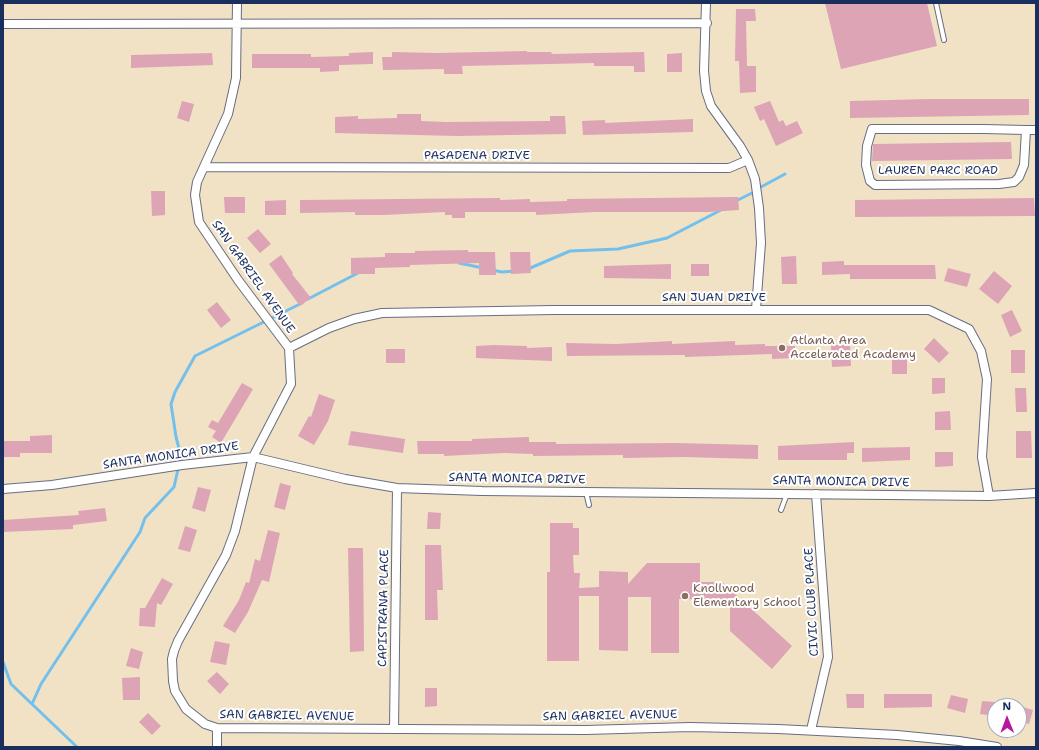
<!DOCTYPE html>
<style>
body{margin:0}
#map{position:relative;width:1039px;height:750px;overflow:hidden;background:#f1e2c5;font-family:"Shantell Sans",sans-serif}
canvas{display:block}
.frame{position:absolute;inset:0;border:4px solid #1b2f5e;pointer-events:none}
.north{position:absolute;left:987px;top:698px;width:40px;height:40px;box-sizing:border-box;background:#fff;border:1px solid #a4acbf;border-radius:50%;rotate:359deg;font-size:11px;font-weight:700;line-height:16px;text-align:center;color:#1b2f5e}
.north::after{content:'';display:block;margin:auto;width:14px;height:18px;background:#b5179e;clip-path:polygon(50% 0,100% 100%,50% 72%,0 100%)}
</style>
<div id="map">
<canvas width="1039" height="750"></canvas>
<div class="frame"></div>
<div class="north">N</div>
</div>
<script>
const ctx = document.querySelector('canvas').getContext('2d');
ctx.lineJoin = 'round';
const poly = rows => new Path2D(rows.map(r => 'M' + r).join(''));
function trace(path, color, width, dash) { ctx.strokeStyle = color; ctx.lineWidth = width; ctx.lineCap = dash ? 'butt' : 'round'; ctx.setLineDash(dash || []); ctx.stroke(path); }
function paint(path, color) { ctx.fillStyle = color; ctx.fill(path, 'evenodd'); }
function write(font, color, halo, rows, align = 'center') {
  ctx.font = font + ' "Shantell Sans",sans-serif'; ctx.lineWidth = 4; ctx.setLineDash([]); ctx.textBaseline = 'middle'; ctx.strokeStyle = halo; ctx.fillStyle = color; for (const [text, x, y, turn = 0] of rows) {
    ctx.save(); ctx.translate(x, y); ctx.rotate((+turn || 0) * Math.PI / 180); ctx.textAlign = isNaN(turn) ? turn : align; if (halo) ctx.strokeText(text, 0, 0); ctx.fillText(text, 0, 0); ctx.restore();
  }
}
trace(poly([
 [761,187,785,174],
 [736,201,752,193],
 [459,263,483,268],
 [528,269,570,251,618,249,667,238,721,210],
 [492,270,502,272,515,271],
 [308,299,358,273],
 [3,662,11,684,77,747],
 [32,704,41,684,140,532,145,518,174,487,181,456,176,437,171,404,175,392,195,356,302,303]
]), '#73c0ed', 3);
paint(poly([
 [825,3,927,3,937,46,841,69],
 [736,9,755,9,756,21,746,21,747,66,756,66,756,92,740,93,739,61,735,61],
 [527,51,527,52,551,52,552,54,644,52,645,72,634,72,634,66,594,66,594,63,462,66,463,74,444,74,444,69,383,70,382,57,392,57,392,52,437,53],
 [373,52,373,64,339,65,339,71,320,72,320,68,252,68,252,54,311,54,311,57,349,56,349,53],
 [212,53,213,65,131,68,131,55],
 [682,53,682,72,667,72,667,54],
 [928,99,1029,99,1029,115,850,118,850,101],
 [182,101,194,104,189,122,177,118],
 [770,101,779,122,783,120,786,126,797,121,803,133,776,146,764,119,760,121,754,107],
 [397,114,421,114,421,121,445,122,550,121,550,116,565,116,566,134,457,136,335,133,335,117,358,116,358,119,397,118],
 [693,119,693,132,583,135,582,121,605,120,605,123],
 [1011,142,1012,159,872,161,873,144],
 [151,191,165,191,165,215,152,216],
 [224,197,245,197,245,213,225,213],
 [738,197,739,210,709,212,595,212,536,215,536,212,465,212,465,218,452,218,452,215,445,215,445,212,384,215,355,215,355,212,300,213,300,200,500,198,500,200,530,199,530,202,567,201,567,199],
 [1034,198,1035,216,855,217,855,200],
 [286,200,286,215,265,215,265,201],
 [258,229,271,244,260,253,247,238],
 [468,250,468,252,495,252,496,275,479,275,479,263,410,265,410,267,375,268,375,274,351,274,351,258,385,257,385,253,415,253,415,251],
 [510,252,530,252,531,273,511,274],
 [281,255,293,273,292,274,311,298,300,306,269,264],
 [796,256,797,284,782,284,781,257],
 [844,261,844,265,935,265,936,279,850,279,850,274,822,275,822,262],
 [671,264,671,279,604,278,604,266],
 [691,264,709,264,709,276,691,276],
 [948,268,971,274,967,287,944,281],
 [994,271,1012,286,998,304,979,289],
 [217,302,231,320,221,328,207,310],
 [1012,310,1022,331,1010,337,1001,315],
 [934,338,949,353,939,363,924,349],
 [672,341,672,344,735,341,735,345,765,344,765,346,795,346,795,358,772,359,772,354,685,357,685,355,567,356,566,343,616,344],
 [493,345,527,346,527,348,552,347,552,361,476,358,476,346],
 [831,345,850,345,851,366,832,367],
 [386,349,405,349,405,363,386,363],
 [1011,350,1025,350,1025,373,1011,373],
 [907,352,907,374,892,374,892,353],
 [932,378,945,378,945,393,932,394],
 [242,383,253,389,221,443,212,437,216,431,208,427,212,420,218,423],
 [1015,388,1026,388,1027,412,1016,412],
 [319,394,335,400,328,421,314,445,298,436,309,416,311,417],
 [950,411,951,430,935,430,935,412],
 [351,431,405,439,403,453,348,445],
 [1016,431,1031,431,1032,458,1016,458],
 [52,435,52,453,20,453,20,457,3,457,3,441,30,441,30,436],
 [529,437,529,442,556,442,556,444,676,443,758,445,758,459,682,457,623,458,623,455,533,456,533,454,504,453,444,456,444,454,418,454,417,441,472,441,472,439],
 [854,442,854,453,847,453,847,460,778,460,778,446],
 [910,447,910,460,862,462,862,448],
 [935,452,953,452,953,466,935,467],
 [280,483,291,486,285,510,274,507],
 [198,487,211,490,205,512,192,508],
 [105,508,107,521,73,525,73,529,3,532,3,520,79,515,78,511],
 [428,512,441,513,440,529,427,529],
 [550,523,573,523,573,528,579,528,579,555,573,555,574,573,580,573,579,588,599,587,599,571,628,572,628,584,647,563,700,563,700,582,722,582,792,646,772,669,730,631,730,600,679,599,679,653,651,653,651,597,628,597,628,651,599,650,599,596,579,596,579,661,547,661,547,572,550,572],
 [185,526,197,530,190,552,178,549],
 [268,530,280,533,269,582,262,580,248,612,235,633,223,626,239,600,246,582,249,583,255,559,260,561],
 [425,545,441,545,443,590,437,590,438,620,425,620],
 [348,548,363,548,364,651,350,652],
 [162,578,173,584,161,605,157,603,155,627,139,626,140,608,145,608],
 [215,641,230,644,226,665,210,662],
 [131,648,143,652,139,669,126,666],
 [217,672,229,684,220,694,207,681],
 [140,677,140,700,123,700,122,678],
 [425,688,437,688,437,706,425,707],
 [846,694,864,694,864,708,847,708],
 [884,694,932,694,932,707,884,708],
 [951,695,968,699,965,713,947,708],
 [982,701,995,702,995,716,980,714],
 [1019,706,1033,710,1029,724,1019,721],
 [148,713,161,726,152,735,139,722]
]), '#dca4b5');
const lane = poly([
 [936,3,944,40],
 [586,492,589,505],
 [781,510,787,494]
]);
const street = poly([
 [237,3,236,78,228,114,197,182,195,195,199,222,238,280,289,348,291,384,253,457,235,531,226,555,178,641,174,651,172,659,173,681,175,691,186,709,205,724,217,728,586,730,690,727,778,729,897,735,959,741,997,747],
 [706,3,704,71,706,91,711,106,740,146,748,160,755,179,759,208,761,243,756,309],
 [3,24,707,23],
 [1026,130,1024,165,1019,177,1014,182,999,184,875,185,870,181,866,165,867,146,872,129,984,129,1026,130,1036,130],
 [204,167,729,168,748,160],
 [289,348,329,328,354,319,382,313,553,310,929,310,969,329,981,351,987,379,982,457,989,496],
 [3,489,52,485,182,465,253,457,345,479,397,488,482,491,989,496,1036,493],
 [394,729,397,488],
 [811,730,828,657,816,494],
 [217,747,217,728]
]);
trace(lane, '#666e82', 6);
trace(street, '#666e82', 10);
trace(lane, '#fff', 4);
trace(street, '#fff', 8);
for (const [x, y, r, color] of [
 [782,348,4,"#8d6e63"],
 [685,596,4,"#8d6e63"]
]) { const dot = new Path2D(); dot.arc(x, y, r, 0, 2 * Math.PI); ctx.fillStyle = color; ctx.fill(dot); trace(dot, '#fff', 1.5); }
write('12px', '#1b2f5e', '#fff', [
 ["PASADENA DRIVE",477,156],
 ["LAUREN PARC ROAD",938,171],
 ["SAN GABRIEL AVENUE",253,277,55],
 ["SAN JUAN DRIVE",714,298],
 ["SANTA MONICA DRIVE",171,456,-8],
 ["SANTA MONICA DRIVE",517,479,1],
 ["SANTA MONICA DRIVE",841,482,1],
 ["CIVIC CLUB PLACE",812,602,-93],
 ["CAPISTRANA PLACE",384,608,-89],
 ["SAN GABRIEL AVENUE",287,716,1],
 ["SAN GABRIEL AVENUE",610,716,-1]
]);
write('12px', '#785e54', '#fff', [
 ["Atlanta Area",790,341],
 ["Accelerated Academy",790,355],
 ["Knollwood",693,589],
 ["Elementary School",693,603]
], 'left');
</script>
